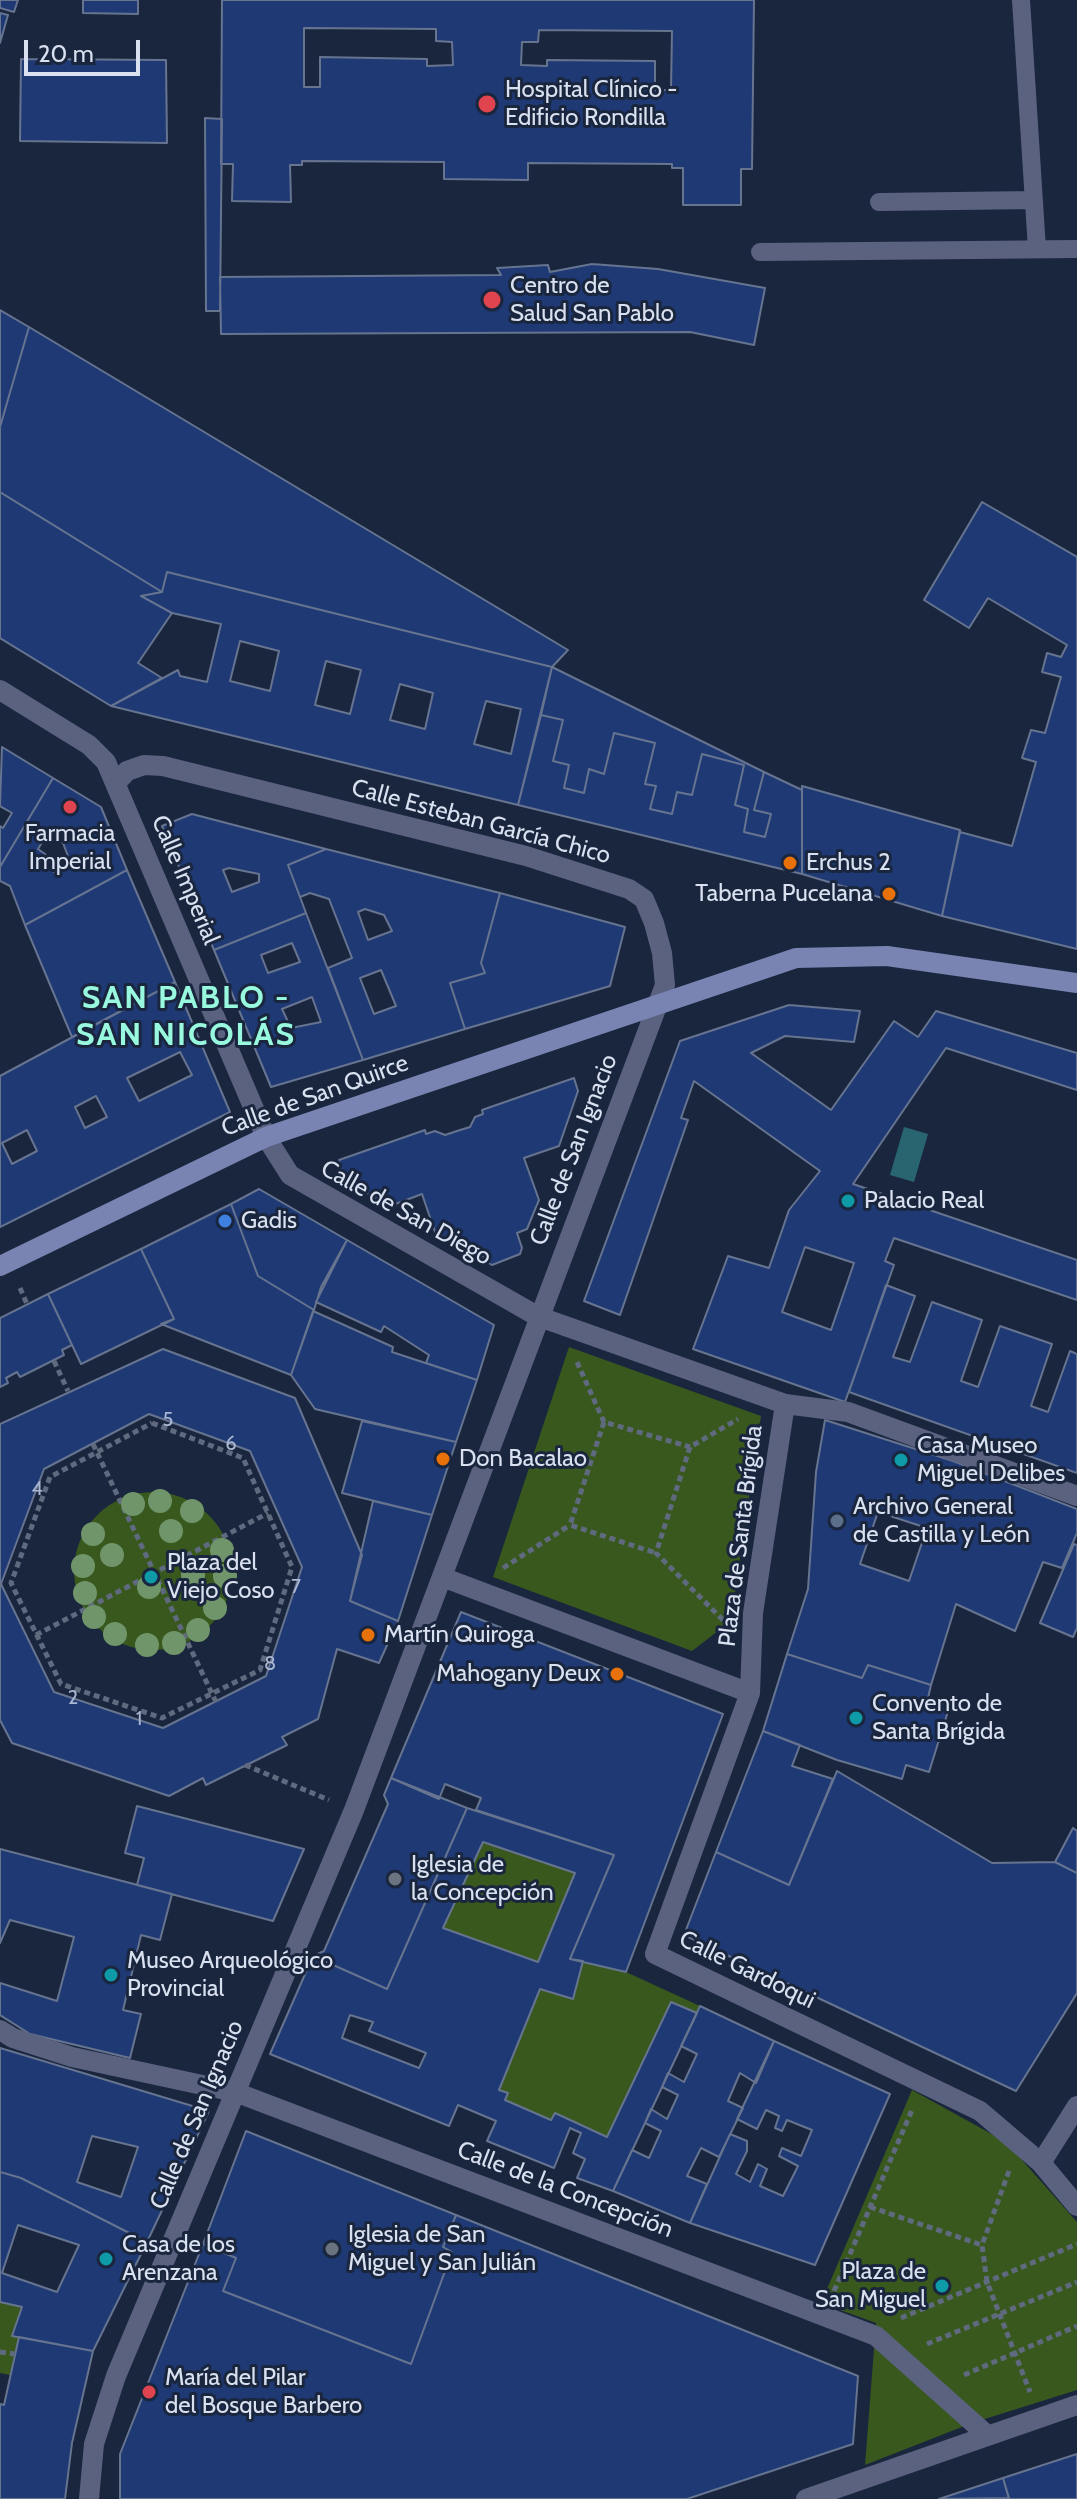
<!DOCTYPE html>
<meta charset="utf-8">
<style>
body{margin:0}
#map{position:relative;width:1077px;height:2499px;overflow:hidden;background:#1a263d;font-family:Cabin,sans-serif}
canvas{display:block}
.scale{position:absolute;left:24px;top:40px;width:116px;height:36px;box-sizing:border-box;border:4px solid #d9e1f1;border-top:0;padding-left:10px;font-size:24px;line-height:28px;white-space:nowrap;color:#d9e1f1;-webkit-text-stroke:6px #1a263d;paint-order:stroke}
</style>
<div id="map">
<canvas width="1077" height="2499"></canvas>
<div class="scale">20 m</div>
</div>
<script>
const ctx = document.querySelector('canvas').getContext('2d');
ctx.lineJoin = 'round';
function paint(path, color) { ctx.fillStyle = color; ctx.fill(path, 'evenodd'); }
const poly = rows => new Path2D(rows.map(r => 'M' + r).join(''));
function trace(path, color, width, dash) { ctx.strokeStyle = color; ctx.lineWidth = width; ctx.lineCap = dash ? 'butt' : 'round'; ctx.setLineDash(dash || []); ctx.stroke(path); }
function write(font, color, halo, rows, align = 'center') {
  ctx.font = font + ' Cabin,sans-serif'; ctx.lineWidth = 6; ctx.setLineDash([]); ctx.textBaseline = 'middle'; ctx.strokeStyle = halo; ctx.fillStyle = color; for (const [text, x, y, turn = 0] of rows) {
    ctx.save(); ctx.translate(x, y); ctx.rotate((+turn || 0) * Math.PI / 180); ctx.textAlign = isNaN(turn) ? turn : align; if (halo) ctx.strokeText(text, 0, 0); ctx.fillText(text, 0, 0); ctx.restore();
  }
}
paint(poly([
 [569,1347,761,1416,731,1621,692,1651,493,1577],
 '74 1571a79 79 0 1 1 158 0a79 79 0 1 1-158 0Z',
 [483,1842,575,1873,538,1962,443,1928],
 [583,1961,626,1972,700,2006,607,2137,555,2113,551,2120,505,2100,508,2093,499,2090,540,1989,573,1999],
 [912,2090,1006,2142,1077,2222,1077,2390,972,2423,865,2465,876,2323,821,2303],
 [0,2302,22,2307,12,2335,19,2337,10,2375,0,2373]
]), '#38581e');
paint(poly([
 [904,1127,928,1134,914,1182,890,1175]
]), '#296571');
const building = poly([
 [0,0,18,0,14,12,0,8,0,0],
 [83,0,138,0,138,14,83,13,83,0],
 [222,0,754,0,752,169,741,169,741,205,683,205,683,168,672,168,672,164,528,163,528,180,444,179,444,162,302,161,302,165,290,165,291,202,232,201,233,164,221,164,222,0],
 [304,28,436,29,436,41,452,42,453,65,427,66,427,59,320,57,320,87,304,87,304,28],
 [539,30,672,31,671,90,655,90,655,61,547,60,547,66,521,65,522,42,538,42,539,30],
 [0,13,8,15,0,43,0,13],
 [21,59,166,60,167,143,20,141,21,59],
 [205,118,222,119,220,311,206,311,205,118],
 [592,264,658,269,765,288,754,345,690,332,221,334,220,277,501,275,497,268,548,265,550,272,592,264],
 [0,310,29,327,0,427,0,310],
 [29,327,568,650,552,667,167,572,162,592,0,492,0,427,29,327],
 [0,492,162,592,141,596,172,613,138,663,162,678,111,706,0,638,0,492],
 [982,502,1077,557,1077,949,942,916,960,832,1012,846,1036,762,1022,758,1031,730,1045,733,1061,677,1042,672,1047,653,1061,657,1067,645,988,598,969,628,924,600,982,502],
 [167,572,552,667,518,805,111,706,178,670,180,676,207,682,221,624,172,613,141,596,162,592,167,572],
 [240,641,279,651,270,691,230,681,240,641],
 [326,661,361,670,350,714,315,705,326,661],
 [400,684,433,693,425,729,390,720,400,684],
 [486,701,521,709,511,754,474,744,486,701],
 [552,667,764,772,754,810,771,814,765,837,744,832,748,809,735,805,744,765,702,754,692,795,677,792,672,814,650,809,656,786,645,784,655,743,614,733,604,774,589,769,584,793,564,788,569,765,553,761,563,720,541,715,552,667],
 [541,715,563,720,553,761,569,765,564,788,584,793,589,769,604,774,614,733,655,743,645,784,656,786,650,809,672,814,677,792,692,795,702,754,744,765,735,805,748,809,744,832,765,837,771,814,754,810,764,772,802,790,802,874,518,805,541,715],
 [2,747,53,778,0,867,0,826,3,828,12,813,0,806,2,747],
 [53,778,101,807,127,870,25,925,10,886,0,881,0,867,53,778],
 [47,834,63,843,71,864,54,872,45,854,38,849,47,834],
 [802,786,960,830,942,916,802,874,802,786],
 [192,814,326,849,288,865,306,913,214,950,162,826,192,814],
 [229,868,259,874,259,882,232,892,223,870,229,868],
 [326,849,500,893,481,963,485,973,450,983,465,1029,363,1060,328,968,352,958,329,899,310,893,300,897,288,865,326,849],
 [365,909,384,915,392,931,368,940,358,912,365,909],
 [381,970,396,1006,374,1014,360,978,381,970],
 [127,870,175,982,72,1037,25,925,127,870],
 [500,893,625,927,610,986,465,1029,450,983,485,973,481,963,500,893],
 [306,913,363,1060,271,1087,214,950,306,913],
 [292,943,300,962,268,973,261,955,292,943],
 [312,997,321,1022,291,1028,282,1009,312,997],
 [175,982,230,1112,0,1227,0,1076,175,982],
 [180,1052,192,1075,139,1101,127,1078,180,1052],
 [96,1096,107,1117,85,1128,75,1107,96,1096],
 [27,1130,37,1151,12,1164,2,1143,27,1130],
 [789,1005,860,1011,854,1042,785,1036,751,1053,831,1110,894,1021,918,1037,936,1011,1077,1053,1077,1090,946,1048,853,1184,1077,1260,1077,1300,894,1238,885,1261,894,1265,845,1402,693,1349,728,1256,769,1268,789,1210,820,1171,694,1081,681,1118,688,1120,620,1315,584,1301,680,1041,789,1005],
 [805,1247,854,1263,831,1330,782,1312,805,1247],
 [574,1078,578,1091,559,1146,524,1158,539,1200,527,1229,517,1233,522,1248,520,1254,492,1265,485,1261,479,1246,467,1251,435,1232,422,1194,390,1206,342,1179,339,1160,425,1130,426,1134,435,1131,445,1135,457,1131,470,1127,475,1117,483,1114,482,1110,574,1078],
 [259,1189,347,1240,321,1287,314,1310,258,1276,231,1204,259,1189],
 [231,1204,258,1276,314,1310,291,1375,161,1324,174,1319,141,1249,231,1204],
 [347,1240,494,1325,477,1380,426,1363,429,1355,384,1326,381,1332,316,1302,347,1240],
 [141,1249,174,1319,81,1364,48,1294,141,1249],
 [886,1285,915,1296,893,1357,910,1362,932,1302,982,1320,961,1381,978,1387,1000,1326,1052,1344,1031,1406,1048,1412,1070,1351,1077,1354,1077,1473,849,1392,886,1285],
 [48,1294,72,1345,62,1350,64,1355,20,1377,17,1372,6,1378,8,1383,0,1387,0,1318,48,1294],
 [313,1311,393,1347,392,1352,477,1380,456,1442,315,1409,291,1375,313,1311],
 [163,1349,295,1398,362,1555,350,1601,398,1621,379,1663,337,1649,318,1719,282,1737,287,1745,206,1785,203,1778,169,1796,12,1743,0,1720,0,1424,163,1349],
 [149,1414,250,1451,302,1567,266,1676,163,1728,54,1692,1,1584,44,1469,149,1414],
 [825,1420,953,1461,1077,1509,1077,1533,1062,1568,1043,1562,1015,1631,956,1604,931,1685,868,1665,862,1678,787,1654,808,1589,816,1472,825,1420],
 [878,1512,927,1528,909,1581,860,1564,878,1512],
 [362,1421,456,1442,432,1515,342,1493,362,1421],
 [373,1501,432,1515,398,1621,350,1601,373,1501],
 [1074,1544,1077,1545,1077,1628,1073,1637,1040,1623,1074,1544],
 [461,1612,723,1714,626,1972,570,1959,614,1855,476,1810,481,1798,445,1784,439,1799,391,1778,461,1612],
 [787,1654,862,1678,868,1665,931,1685,928,1698,950,1705,929,1772,906,1765,902,1779,837,1760,763,1731,787,1654],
 [763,1731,800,1745,792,1766,833,1779,789,1885,716,1852,763,1731],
 [837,1771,992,1863,1055,1862,1077,1873,1077,1993,1016,2091,684,1935,716,1852,789,1885,837,1771],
 [391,1778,467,1808,387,1989,313,1956,324,1951,388,1804,384,1795,391,1778],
 [137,1806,304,1849,273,1921,137,1885,144,1858,125,1853,137,1806],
 [467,1808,614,1855,570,1959,583,1961,573,1999,540,1989,499,2090,508,2093,505,2100,551,2120,555,2113,607,2137,671,2002,697,2013,613,2191,577,2178,585,2159,573,2153,581,2133,570,2128,554,2168,487,2141,496,2121,458,2105,449,2126,270,2054,313,1956,387,1989,467,1808],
 [483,1842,575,1873,538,1962,443,1928,483,1842],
 [350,2015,373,2022,369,2031,426,2053,419,2068,342,2038,350,2015],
 [1073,1828,1077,1831,1077,1873,1055,1862,1073,1828],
 [0,1849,172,1894,160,1940,141,1935,123,2010,141,2014,130,2058,30,2034,0,2015,0,1983,57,2001,74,1937,10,1920,0,1943,0,1849],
 [700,2006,774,2041,756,2083,740,2073,728,2101,743,2108,719,2157,701,2148,687,2176,707,2184,690,2223,613,2191,632,2150,649,2158,661,2131,645,2123,651,2109,667,2119,678,2095,662,2087,668,2073,684,2082,697,2054,681,2046,700,2006],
 [774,2041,890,2094,815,2265,690,2223,730,2134,747,2141,747,2151,736,2174,750,2182,758,2164,767,2169,760,2186,783,2196,798,2166,779,2156,782,2148,801,2156,812,2130,787,2120,782,2131,775,2128,779,2116,766,2110,757,2129,737,2119,774,2041],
 [0,2048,209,2111,147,2242,21,2178,0,2172,0,2048],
 [92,2136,138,2147,121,2197,77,2182,92,2136],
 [246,2131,456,2215,443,2247,452,2252,411,2364,223,2291,236,2258,203,2244,246,2131],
 [0,2172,21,2178,147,2242,93,2351,12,2336,22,2307,0,2302,0,2172],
 [18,2225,79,2245,57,2292,2,2273,18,2225],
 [456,2215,858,2376,853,2444,687,2499,120,2499,120,2454,203,2244,236,2258,223,2291,411,2364,452,2252,443,2247,456,2215],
 [19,2337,93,2351,72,2443,65,2499,0,2499,0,2404,4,2405,19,2337],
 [1077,2454,1077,2499,1009,2499,1003,2478,1077,2454],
 [1003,2478,1009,2498,939,2499,1003,2478]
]);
paint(building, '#1e3974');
trace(building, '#667490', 2);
trace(poly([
 [20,1288,27,1304],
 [54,1361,68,1391],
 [577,1362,604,1422,690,1447],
 [604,1422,570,1525,656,1553],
 [152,1423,243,1458,292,1567,260,1670,162,1718,61,1684,11,1583,50,1477,152,1423],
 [93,1444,216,1702],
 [503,1568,570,1525],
 [723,1620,656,1553,690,1447,738,1419],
 [36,1635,268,1513],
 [245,1765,329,1800],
 [1009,2171,982,2245,987,2282,1030,2392],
 [870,2207,982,2245],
 [834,2291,912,2110],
 [901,2318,1077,2244],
 [927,2344,1077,2282],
 [0,2352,15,2354],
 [964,2375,1077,2326]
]), '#5f6a7e', 5, [6, 4]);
trace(poly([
 [1021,0,1037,249],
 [879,202,1034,200],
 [760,252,1077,249]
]), '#5b6280', 18);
trace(poly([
 [785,1404,848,1412,1077,1496],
 [0,2030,13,2038,72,2057,235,2092]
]), '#5b6280', 20);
trace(poly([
 [0,690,89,745,106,762,266,1137,290,1175,537,1316,785,1404,753,1613,750,1693,655,1954,980,2111,1041,2163,1077,2206],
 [442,1577,750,1693],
 [235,2092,876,2336,987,2435],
 [1041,2163,1077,2106],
 [89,2499,94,2444,116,2376,354,1810,665,985,662,953,654,923,644,899,629,889,526,856,163,766,144,765,127,771,117,782],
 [806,2499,1077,2405]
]), '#5b6280', 20);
trace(poly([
 [0,1266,266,1137,796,958,887,956,1077,983]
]), '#7984b3', 20);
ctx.fillStyle = '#71956b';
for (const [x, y] of [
 [160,1501],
 [133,1504],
 [192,1511],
 [171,1531],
 [93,1534],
 [222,1550],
 [112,1555],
 [83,1566],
 [193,1575],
 [225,1576],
 [149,1587],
 [85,1593],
 [215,1608],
 [94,1617],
 [198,1630],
 [115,1634],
 [174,1643],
 [147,1645]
]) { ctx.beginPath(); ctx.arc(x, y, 12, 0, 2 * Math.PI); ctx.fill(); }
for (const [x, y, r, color] of [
 [487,104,10,"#e0444e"],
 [492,300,10,"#e0444e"],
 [70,807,8,"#e0444e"],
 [790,863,8,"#e8710a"],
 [889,894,8,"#e8710a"],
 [848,1201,8,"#0f9aa8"],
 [225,1221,8,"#3f7fe0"],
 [443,1459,8,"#e8710a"],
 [901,1460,8,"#0f9aa8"],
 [837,1521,8,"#5c6f8a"],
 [151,1577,8,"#0f9aa8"],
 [368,1635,8,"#e8710a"],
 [617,1674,8,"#e8710a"],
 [856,1718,8,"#0f9aa8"],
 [395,1879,8,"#6b7280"],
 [111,1975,8,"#0f9aa8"],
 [332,2249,8,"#6b7280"],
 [106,2259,8,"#0f9aa8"],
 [942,2286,8,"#0f9aa8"],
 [149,2392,8,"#e0444e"]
]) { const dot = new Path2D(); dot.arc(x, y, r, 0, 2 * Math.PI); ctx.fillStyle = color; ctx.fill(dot); trace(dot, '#1a263d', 3); }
write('20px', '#aab7d2', null, [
 ["5",168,1420],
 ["6",231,1444],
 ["4",37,1489],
 ["7",296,1587],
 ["8",270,1664],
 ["2",73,1698],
 ["1",139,1719]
]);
write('24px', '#d9e1f1', '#1a263d', [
 ["Hospital Clínico -",505,90],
 ["Edificio Rondilla",505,118],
 ["Centro de",510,286],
 ["Salud San Pablo",510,314],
 ["Farmacia",70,834,"center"],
 ["Imperial",70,862,"center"],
 ["Erchus 2",806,863],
 ["Taberna Pucelana",873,894,"right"],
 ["Palacio Real",864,1201],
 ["Gadis",241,1221],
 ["Casa Museo",917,1446],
 ["Miguel Delibes",917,1474],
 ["Don Bacalao",459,1459],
 ["Archivo General",853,1507],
 ["de Castilla y León",853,1535],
 ["Plaza del",167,1563],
 ["Viejo Coso",167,1591],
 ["Martín Quiroga",384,1635],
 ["Mahogany Deux",601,1674,"right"],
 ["Convento de",872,1704],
 ["Santa Brígida",872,1732],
 ["Iglesia de",411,1865],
 ["la Concepción",411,1893],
 ["Museo Arqueológico",127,1961],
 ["Provincial",127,1989],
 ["Iglesia de San",348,2235],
 ["Miguel y San Julián",348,2263],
 ["Casa de los",122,2245],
 ["Arenzana",122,2273],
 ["Plaza de",926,2272,"right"],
 ["San Miguel",926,2300,"right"],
 ["María del Pilar",165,2378],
 ["del Bosque Barbero",165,2406]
], 'left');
write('24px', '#d9e1f1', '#1a263d', [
 ["Calle Esteban García Chico",481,822,15],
 ["Calle Imperial",185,880,67],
 ["Calle de San Quirce",315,1096,-20],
 ["Calle de San Ignacio",574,1150,-69],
 ["Calle de San Diego",406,1213,29],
 ["Plaza de Santa Brígida",741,1536,-83],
 ["Calle Gardoqui",747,1970,26],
 ["Calle de San Ignacio",197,2115,-67],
 ["Calle de la Concepción",565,2190,21]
]);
ctx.letterSpacing = '2px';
write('bold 32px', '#98f9df', '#1a263d', [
 ["SAN PABLO -",186,999],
 ["SAN NICOLÁS",186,1036]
]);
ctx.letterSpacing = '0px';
</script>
